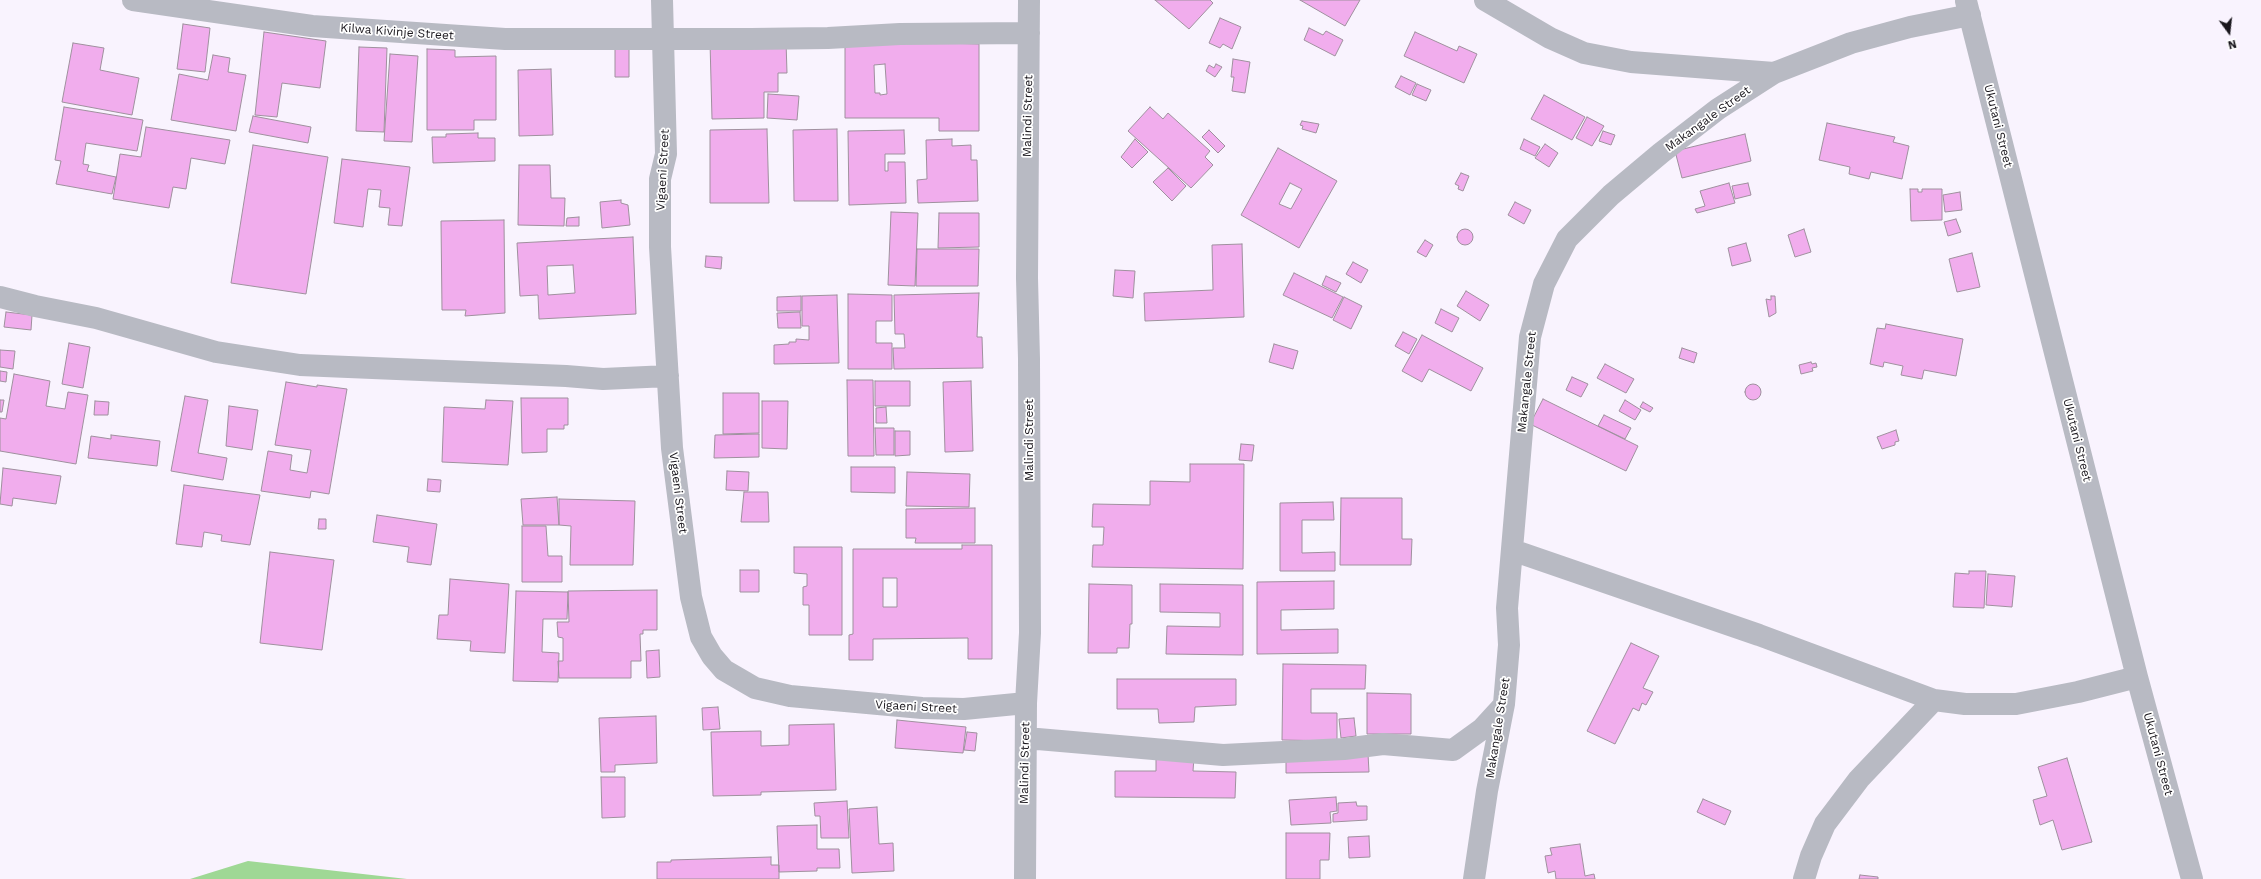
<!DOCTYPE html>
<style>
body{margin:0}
#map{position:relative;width:2261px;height:879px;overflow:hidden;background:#f9f3fe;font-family:"Work Sans",sans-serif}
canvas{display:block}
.north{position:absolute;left:2209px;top:12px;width:40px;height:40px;-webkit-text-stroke:3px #fff;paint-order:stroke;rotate:165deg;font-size:11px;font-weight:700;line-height:16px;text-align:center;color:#19161c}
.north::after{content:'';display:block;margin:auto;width:14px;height:18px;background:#19161c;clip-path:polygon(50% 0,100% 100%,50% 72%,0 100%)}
</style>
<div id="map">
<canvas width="2261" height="879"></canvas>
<div class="north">N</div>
</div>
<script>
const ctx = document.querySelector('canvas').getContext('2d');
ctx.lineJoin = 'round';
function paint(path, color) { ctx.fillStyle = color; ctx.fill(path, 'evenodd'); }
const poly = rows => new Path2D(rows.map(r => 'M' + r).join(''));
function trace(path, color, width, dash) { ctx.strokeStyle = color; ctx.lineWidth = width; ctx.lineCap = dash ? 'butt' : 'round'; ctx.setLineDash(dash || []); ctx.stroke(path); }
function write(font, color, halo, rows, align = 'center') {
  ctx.font = font + ' "Work Sans",sans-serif'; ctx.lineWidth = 3.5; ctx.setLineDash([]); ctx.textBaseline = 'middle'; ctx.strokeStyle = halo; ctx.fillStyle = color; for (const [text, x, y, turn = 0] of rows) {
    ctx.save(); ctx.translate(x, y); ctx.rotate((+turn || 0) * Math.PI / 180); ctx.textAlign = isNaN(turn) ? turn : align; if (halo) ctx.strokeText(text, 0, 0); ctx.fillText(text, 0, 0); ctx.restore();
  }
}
paint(poly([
 [248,861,407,879,190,879]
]), '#9fd895');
const building = poly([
 [1155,0,1210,0,1213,3,1189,29,1155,0],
 [1300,0,1360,0,1345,26,1300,0],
 [1220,18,1241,27,1232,49,1223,44,1220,48,1209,43,1220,18],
 [183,24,210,28,205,72,177,69,183,24],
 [1309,28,1323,35,1326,31,1343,40,1335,56,1304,40,1309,28],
 [264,32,326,41,320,88,282,83,277,117,255,115,264,32],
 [1415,32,1457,51,1459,46,1477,54,1464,83,1404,56,1415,32],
 [845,40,979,44,979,131,939,131,939,118,845,118,845,40],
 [885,64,887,94,880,95,880,93,875,93,874,65,885,64],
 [786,41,787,73,778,73,778,92,764,92,764,118,712,119,710,42,786,41],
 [73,43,104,48,100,70,139,78,132,115,62,102,73,43],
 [359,47,387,48,384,132,356,131,359,47],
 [615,48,629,48,629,77,615,77,615,48],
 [427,49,455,50,455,57,496,56,496,120,474,120,474,130,427,130,427,49],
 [390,54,418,56,412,142,384,141,390,54],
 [213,55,230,58,228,72,246,75,236,131,171,120,179,74,208,80,213,55],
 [1233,59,1250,62,1245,93,1232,91,1234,77,1231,77,1233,59],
 [1216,64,1222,67,1215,77,1206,71,1209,65,1214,68,1216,64],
 [551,69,553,135,519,136,518,70,551,69],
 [1401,76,1416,83,1410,95,1395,87,1401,76],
 [1417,84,1431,90,1426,101,1412,95,1417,84],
 [768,94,799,96,797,120,767,118,768,94],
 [1544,95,1585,117,1572,140,1531,119,1544,95],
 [64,107,143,120,137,151,86,143,83,164,89,165,87,171,116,177,112,194,56,184,61,161,55,160,64,107],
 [1150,107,1163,119,1168,113,1210,151,1205,157,1213,165,1191,188,1128,131,1150,107],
 [253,116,311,127,308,143,249,132,253,116],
 [1587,117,1604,126,1592,146,1576,138,1587,117],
 [1302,121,1319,124,1316,133,1302,129,1303,126,1300,125,1302,121],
 [1827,123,1895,137,1893,142,1909,146,1902,179,1871,172,1869,179,1849,174,1850,167,1819,160,1827,123],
 [146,127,230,140,225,164,191,158,186,189,173,187,169,208,113,199,120,154,141,157,146,127],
 [767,129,769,203,710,203,710,130,767,129],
 [837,129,838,201,794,201,793,130,837,129],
 [904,130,905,154,885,154,885,171,888,171,888,162,905,162,906,203,849,205,848,131,904,130],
 [1209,130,1225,146,1218,153,1202,137,1209,130],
 [1603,131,1615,135,1611,145,1599,141,1603,131],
 [478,133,478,138,495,138,495,161,433,163,432,137,446,137,446,134,478,133],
 [1745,134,1751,161,1682,178,1675,151,1745,134],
 [952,139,952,146,971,145,971,160,977,160,978,201,918,203,917,180,927,179,926,140,952,139],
 [1135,139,1148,152,1132,168,1121,157,1135,139],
 [1524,139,1540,147,1535,156,1520,149,1524,139],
 [1545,144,1558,153,1549,167,1535,158,1545,144],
 [253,145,328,157,306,294,231,283,253,145],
 [1278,148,1337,181,1299,248,1241,215,1278,148],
 [1290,183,1302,189,1291,209,1279,204,1290,183],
 [342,159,410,167,402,226,388,225,390,208,379,207,381,190,368,189,363,227,334,223,342,159],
 [519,165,550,165,551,198,565,198,564,226,518,225,519,165],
 [1168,168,1186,186,1172,201,1153,182,1168,168],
 [1461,173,1469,176,1463,191,1458,189,1459,186,1455,184,1461,173],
 [1729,183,1735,203,1697,213,1695,209,1705,206,1700,191,1729,183],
 [1748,183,1751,195,1735,199,1732,186,1748,183],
 [1910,189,1918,189,1918,192,1922,192,1922,189,1942,189,1942,220,1911,221,1910,189],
 [1960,192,1962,210,1945,212,1943,195,1960,192],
 [621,200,621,203,628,205,630,225,602,228,600,202,621,200],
 [1515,202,1531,210,1524,224,1508,215,1515,202],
 [891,212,918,213,915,286,888,285,891,212],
 [939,213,979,213,979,247,938,248,939,213],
 [579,217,579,226,566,226,567,218,579,217],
 [1956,219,1961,232,1948,236,1944,222,1956,219],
 [504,220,505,313,465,316,466,310,442,310,441,221,504,220],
 [1804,229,1811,252,1795,257,1788,235,1804,229],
 '1457 237a8 8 0 1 1 16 0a8 8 0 1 1-16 0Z',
 [633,237,636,314,539,319,538,295,520,296,517,243,633,237],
 [573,265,575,293,548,295,547,266,573,265],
 [1425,240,1433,245,1426,257,1417,252,1425,240],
 [1746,243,1751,261,1732,266,1728,248,1746,243],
 [1242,244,1244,317,1145,321,1144,293,1213,290,1212,245,1242,244],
 [917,249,979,249,978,286,916,286,917,249],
 [1972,253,1980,287,1957,292,1949,259,1972,253],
 [706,256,722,257,721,269,705,267,706,256],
 [1353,262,1368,270,1361,283,1346,274,1353,262],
 [1115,270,1135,271,1133,298,1113,296,1115,270],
 [1294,273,1343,297,1332,318,1283,295,1294,273],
 [1326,276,1341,283,1336,292,1322,285,1326,276],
 [1466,291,1489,305,1480,321,1457,306,1466,291],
 [979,293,977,337,982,337,983,368,894,369,893,348,905,348,904,334,895,334,894,295,979,293],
 [848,294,892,295,892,321,876,321,876,343,892,343,892,369,848,369,848,294],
 [837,295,839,363,774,364,774,345,789,344,789,342,796,342,796,339,809,340,809,326,802,326,802,296,837,295],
 [801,296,801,311,777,311,777,297,801,296],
 [1771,296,1775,296,1776,313,1769,317,1766,299,1771,300,1771,296],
 [1344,297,1362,306,1351,329,1333,320,1344,297],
 [1441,309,1459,318,1452,332,1435,323,1441,309],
 [6,312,32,315,31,330,4,327,6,312],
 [800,312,801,328,778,328,777,313,800,312],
 [1886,324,1963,339,1956,376,1924,370,1922,379,1901,375,1903,366,1884,362,1883,367,1870,364,1877,328,1885,329,1886,324],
 [1403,332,1417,339,1409,354,1395,346,1403,332],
 [1422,335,1483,368,1471,391,1429,369,1422,382,1402,371,1422,335],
 [69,343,90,347,83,388,62,384,69,343],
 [1274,344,1298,351,1293,369,1269,362,1274,344],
 [1682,348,1697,353,1694,363,1679,358,1682,348],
 [0,350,15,351,13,369,0,367,0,350],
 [1811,362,1812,364,1816,363,1817,367,1812,368,1813,371,1801,374,1799,365,1811,362],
 [1605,364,1634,379,1626,393,1597,378,1605,364],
 [0,371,7,372,6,382,0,381,0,371],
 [14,374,50,381,46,406,65,409,68,392,88,395,76,464,0,451,0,418,6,419,14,374],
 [1572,377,1588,384,1581,397,1566,390,1572,377],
 [847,380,873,380,874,456,848,456,847,380],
 [875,381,910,381,910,406,875,406,875,381],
 [971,381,973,451,945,452,943,382,971,381],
 [286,382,317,387,317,385,347,389,329,494,311,491,310,498,261,491,268,451,292,455,290,470,307,473,311,450,275,445,286,382],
 '1745 392a8 8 0 1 1 16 0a8 8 0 1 1-16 0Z',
 [723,393,759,393,759,433,723,434,723,393],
 [185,396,208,400,198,453,227,458,223,480,171,471,185,396],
 [521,398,568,398,568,425,564,425,564,429,547,429,547,452,522,453,521,398],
 [1543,399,1638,446,1626,471,1530,424,1543,399],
 [0,400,4,400,2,412,0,412,0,400],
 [486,400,513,401,508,465,442,462,444,407,485,409,486,400],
 [1625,400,1641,410,1635,420,1619,411,1625,400],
 [95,401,109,402,108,415,94,415,95,401],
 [762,401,788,401,787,449,762,448,762,401],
 [1643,402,1653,408,1650,412,1640,407,1643,402],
 [229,406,258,410,252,450,226,446,229,406],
 [886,407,887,423,876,423,876,408,886,407],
 [1604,415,1631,428,1625,439,1598,426,1604,415],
 [875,428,894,428,894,455,876,455,875,428],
 [1896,430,1899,441,1895,442,1895,445,1882,449,1877,437,1896,430],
 [895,431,910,431,910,455,895,456,895,431],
 [759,434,759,457,714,458,715,435,759,434],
 [111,435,160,441,157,466,88,458,91,436,111,439,111,435],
 [1241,444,1254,445,1252,461,1239,460,1241,444],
 [1190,464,1244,464,1243,569,1092,567,1093,545,1103,545,1104,527,1092,527,1093,504,1150,505,1150,481,1190,482,1190,464],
 [851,467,895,467,895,493,851,492,851,467],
 [3,468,61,476,56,504,13,498,12,506,0,504,3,468],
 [727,471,749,472,748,491,726,490,727,471],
 [907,472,970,474,969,507,906,506,907,472],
 [428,479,441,480,440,492,427,491,428,479],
 [184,485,260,495,250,545,221,541,222,535,204,532,202,547,176,544,184,485],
 [744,492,768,492,769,522,741,522,744,492],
 [557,497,559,525,523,525,521,499,557,497],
 [1341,498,1402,498,1402,539,1412,539,1411,565,1340,565,1341,498],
 [559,499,635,501,633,565,570,565,571,526,559,525,559,499],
 [1333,502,1334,520,1302,520,1302,553,1335,552,1335,571,1280,571,1280,503,1333,502],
 [975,508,975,543,915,543,916,538,906,538,906,509,975,508],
 [377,515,437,524,431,565,407,562,409,547,373,542,377,515],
 [319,519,326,519,326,529,318,529,319,519],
 [522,526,546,526,548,556,562,556,562,582,522,582,522,526],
 [962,545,992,545,992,659,968,659,968,638,873,639,873,660,849,660,849,635,853,634,853,549,962,549,962,545],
 [883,578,897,578,897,607,883,607,883,578],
 [794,547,842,547,842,635,809,635,809,605,803,605,803,587,807,586,807,574,794,573,794,547],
 [270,552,334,560,322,650,260,643,270,552],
 [740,570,759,570,759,592,740,592,740,570],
 [1969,571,1986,571,1984,608,1953,607,1955,573,1969,574,1969,571],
 [1988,574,2015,576,2012,607,1986,605,1988,574],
 [450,579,509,584,505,653,470,651,471,641,437,639,439,615,448,615,450,579],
 [1334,581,1334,609,1281,610,1281,630,1338,629,1338,653,1257,654,1257,582,1334,581],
 [1089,584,1132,585,1132,624,1130,624,1129,648,1117,648,1117,653,1088,653,1089,584],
 [1160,584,1243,585,1243,655,1166,654,1167,626,1220,627,1220,613,1160,612,1160,584],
 [657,590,657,630,643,630,643,634,640,634,641,661,631,661,631,678,559,678,558,661,563,661,563,638,558,637,557,622,569,622,568,591,657,590],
 [516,591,568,592,567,619,543,619,542,652,559,653,558,682,513,681,516,591],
 [1631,643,1659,656,1643,688,1653,692,1646,705,1642,703,1639,711,1633,708,1615,744,1587,731,1631,643],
 [659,650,660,677,647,678,646,651,659,650],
 [1283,664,1366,665,1365,689,1311,689,1311,713,1337,713,1337,741,1282,740,1283,664],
 [1117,679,1236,679,1236,705,1195,707,1194,722,1159,723,1158,709,1117,709,1117,679],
 [1367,693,1411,694,1411,734,1367,734,1367,693],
 [718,707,720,729,703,730,702,708,718,707],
 [656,716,657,763,615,765,615,772,601,772,599,718,656,716],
 [1354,718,1356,736,1341,738,1339,719,1354,718],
 [897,720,966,727,963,753,895,748,897,720],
 [834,724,836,790,761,792,761,795,713,796,711,732,761,731,761,746,789,745,789,725,834,724],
 [967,732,977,733,975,751,964,750,967,732],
 [1286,754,1368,754,1369,772,1286,773,1286,754],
 [1156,756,1194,757,1193,771,1236,772,1235,798,1115,797,1115,771,1156,771,1156,756],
 [2067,758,2092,842,2062,850,2053,820,2040,825,2033,800,2047,796,2038,767,2067,758],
 [601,777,625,777,625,817,602,818,601,777],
 [1336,797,1337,811,1330,812,1331,823,1291,825,1289,800,1336,797],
 [1703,799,1731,811,1725,825,1697,812,1703,799],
 [847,801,849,838,821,838,820,816,815,816,814,803,847,801],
 [1356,802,1357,806,1367,806,1367,820,1333,822,1333,814,1338,813,1338,803,1356,802],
 [877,807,879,844,893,843,894,871,852,873,849,809,877,807],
 [817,825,817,849,839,849,840,868,817,868,817,871,779,872,777,826,817,825],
 [1286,833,1330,833,1329,860,1320,860,1320,879,1286,879,1286,833],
 [1369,836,1370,857,1349,858,1348,837,1369,836],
 [1580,844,1585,876,1594,874,1595,879,1556,879,1555,871,1548,873,1545,856,1552,855,1550,848,1580,844],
 [771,857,771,865,779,865,779,879,657,879,657,862,671,862,671,860,771,857],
 [1860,875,1878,877,1878,879,1859,879,1860,875]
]);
paint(building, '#f1aded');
trace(building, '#9f909e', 1);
trace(poly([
 [133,0,312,26,505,39,751,39,828,38,900,34,1029,33],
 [662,0,666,154,660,179,660,247,672,448,691,597,701,637,712,656,724,670,755,688,790,696,922,708,964,709,1026,703],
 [1485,0,1550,38,1584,53,1631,62,1774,73],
 [1966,1,2137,677,2192,879],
 [0,297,35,306,96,318,216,352,300,365,566,376,603,379,668,376],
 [1512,550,1759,635,1934,700,1965,704,2016,704,2078,692,2137,677],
 [1026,738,1223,755,1344,749,1383,744,1453,750,1482,729,1504,705],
 [1025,879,1026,703,1030,633,1029,359,1027,278,1029,0],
 [1474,879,1487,791,1504,704,1509,645,1507,608,1530,337,1544,284,1567,239,1611,195,1661,153,1718,109,1774,73,1851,43,1910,27,1970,15],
 [1804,879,1811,856,1825,824,1859,779,1934,700]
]), '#b8bac3', 22);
write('12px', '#19161c', '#fff', [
 ["Kilwa Kivinje Street",397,32,4],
 ["Malindi Street",1028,116,-89],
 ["Makangale Street",1708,119,-36],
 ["Ukutani Street",1998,126,76],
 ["Vigaeni Street",663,170,-87],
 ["Makangale Street",1527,382,-84],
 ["Malindi Street",1029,440,-90],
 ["Ukutani Street",2077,440,76],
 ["Vigaeni Street",678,493,83],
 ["Vigaeni Street",916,707,3],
 ["Makangale Street",1498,728,-81],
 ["Ukutani Street",2158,754,75],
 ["Malindi Street",1025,763,-89]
]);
</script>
